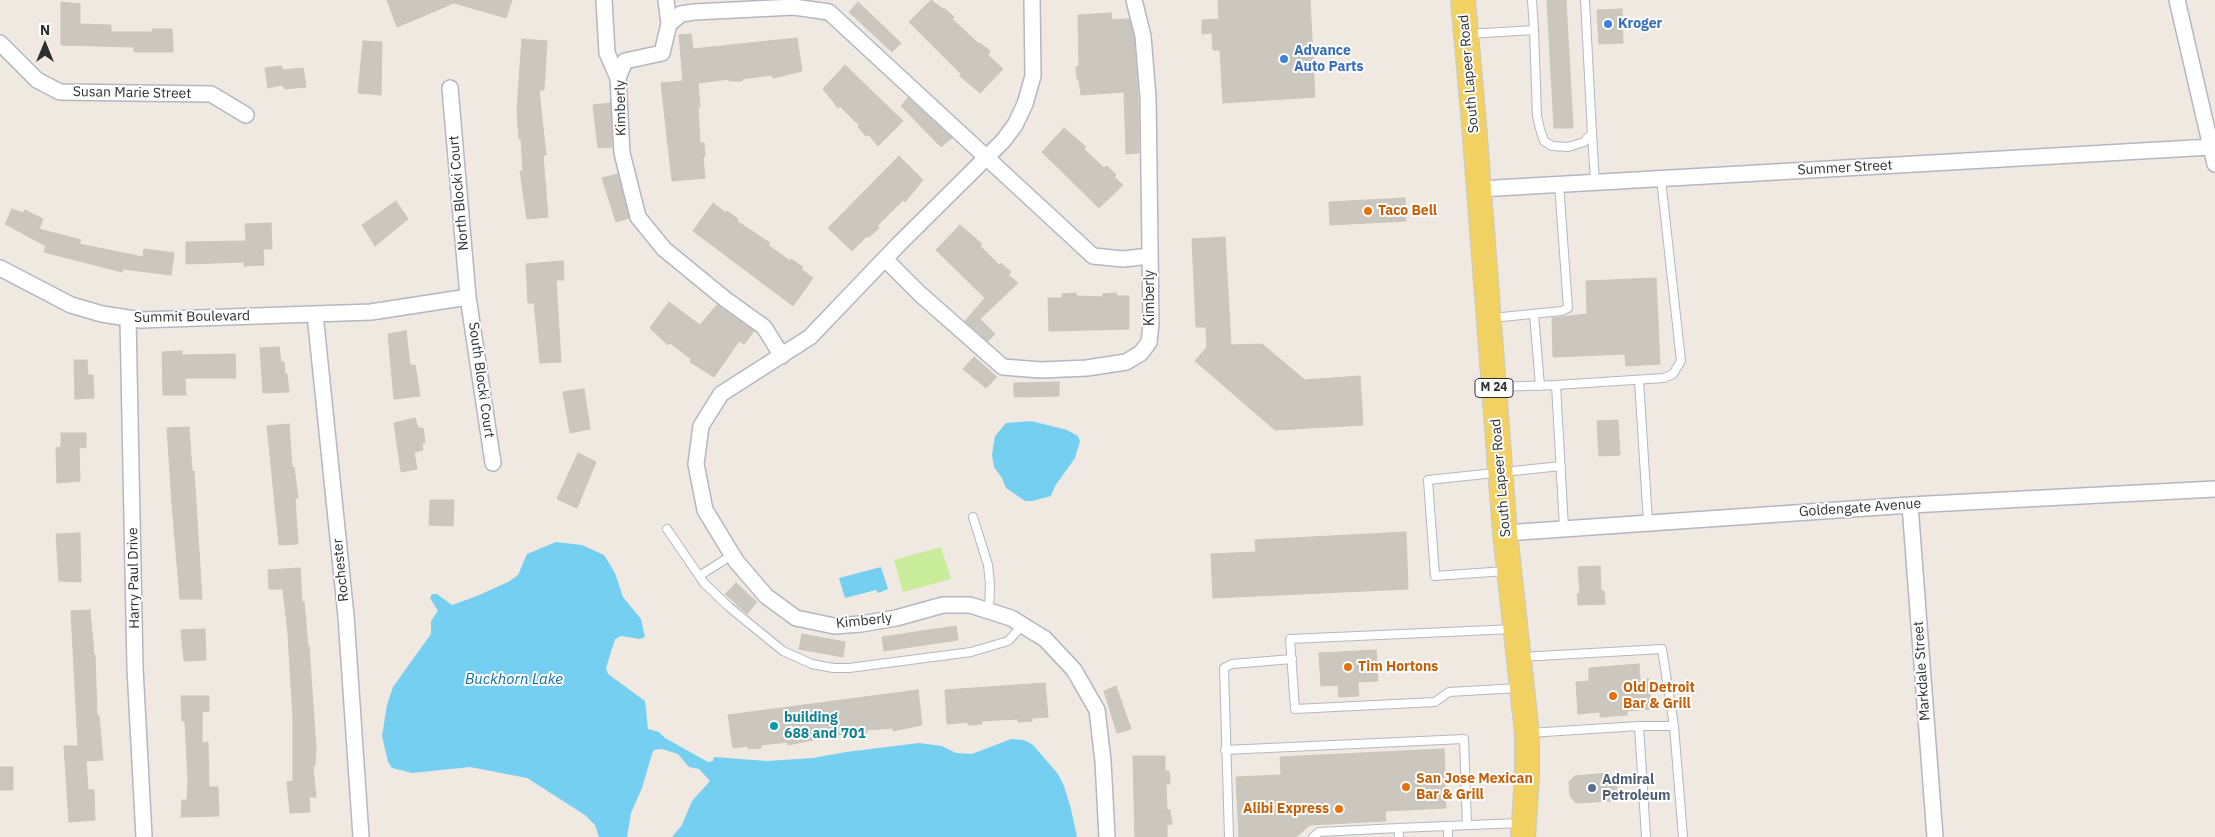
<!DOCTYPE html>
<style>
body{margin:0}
#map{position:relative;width:2215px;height:837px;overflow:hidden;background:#efe9e1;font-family:"IBM Plex Sans",sans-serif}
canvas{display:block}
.north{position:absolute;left:20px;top:20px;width:50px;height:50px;-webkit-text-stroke:4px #fff;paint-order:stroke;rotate:0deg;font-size:14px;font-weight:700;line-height:20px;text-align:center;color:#2e2e2e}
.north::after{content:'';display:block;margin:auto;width:18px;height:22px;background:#2e2e2e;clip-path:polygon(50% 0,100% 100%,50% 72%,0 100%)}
</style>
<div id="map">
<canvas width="2215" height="837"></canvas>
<div class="north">N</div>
</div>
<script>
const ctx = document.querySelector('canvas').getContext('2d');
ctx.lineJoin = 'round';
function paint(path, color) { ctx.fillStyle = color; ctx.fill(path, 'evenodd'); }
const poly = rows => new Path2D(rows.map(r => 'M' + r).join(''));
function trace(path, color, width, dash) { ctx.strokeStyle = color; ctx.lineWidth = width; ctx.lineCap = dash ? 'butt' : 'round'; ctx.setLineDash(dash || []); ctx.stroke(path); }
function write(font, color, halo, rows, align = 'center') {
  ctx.font = font + ' "IBM Plex Sans",sans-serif'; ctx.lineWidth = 4; ctx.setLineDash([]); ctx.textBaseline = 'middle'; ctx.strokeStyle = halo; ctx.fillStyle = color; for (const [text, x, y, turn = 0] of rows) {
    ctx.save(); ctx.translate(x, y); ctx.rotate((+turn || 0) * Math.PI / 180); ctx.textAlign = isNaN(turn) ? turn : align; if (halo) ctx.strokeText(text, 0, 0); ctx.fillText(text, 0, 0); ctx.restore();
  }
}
paint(poly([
 [941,547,951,579,903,592,894,560]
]), '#c9ec9a');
paint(poly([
 [1031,421,1067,430,1078,436,1080,441,1075,458,1055,486,1051,496,1032,501,1025,501,1006,488,1002,478,994,467,992,455,995,436,1006,423],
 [556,542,582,545,604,555,615,573,623,597,641,619,645,637,640,639,621,636,615,639,606,668,608,674,645,701,648,729,659,732,665,738,708,762,713,761,714,757,767,761,813,758,846,752,919,743,942,746,956,753,972,754,1011,739,1024,740,1033,745,1058,774,1064,786,1071,809,1077,837,672,837,682,825,692,801,710,781,699,769,689,767,678,754,662,749,654,750,652,754,642,788,631,813,627,837,599,837,595,825,585,815,527,778,470,767,412,773,392,768,388,762,382,736,387,705,393,687,431,634,431,621,438,611,430,598,432,594,437,594,452,605,477,596,508,582,518,575,527,554],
 [881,567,888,589,878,593,876,590,845,598,839,578]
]), '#75cff0');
const building = poly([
 [387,0,512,0,506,18,454,3,397,27,387,0],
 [931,0,943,9,944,8,954,17,952,19,979,44,980,43,990,51,988,55,1003,69,980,93,960,76,961,74,909,22,931,0],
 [1218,0,1310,0,1315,97,1223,103,1220,50,1213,50,1212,33,1202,34,1202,20,1219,19,1218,0],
 [1547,0,1566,0,1573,128,1554,128,1547,0],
 [61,2,80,4,80,24,111,25,111,32,153,32,152,29,172,29,173,52,134,52,134,47,61,45,61,2],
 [858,2,901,43,892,52,849,12,858,2],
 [1622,9,1623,43,1599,44,1597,10,1622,9],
 [1111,13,1112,20,1129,19,1134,38,1138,94,1139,153,1126,154,1124,92,1081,95,1079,80,1077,79,1076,67,1079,66,1078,15,1111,13],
 [691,34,693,49,797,38,802,71,773,78,771,75,742,79,742,81,729,81,729,79,698,83,700,107,698,107,700,143,704,143,705,156,703,158,705,178,672,181,661,83,683,81,679,35,691,34],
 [522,39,547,41,544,90,539,90,546,155,543,155,548,217,527,219,520,171,523,171,521,139,519,139,517,110,522,39],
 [363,41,382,42,381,95,358,93,363,41],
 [845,65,903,121,878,146,869,135,866,136,858,127,859,125,840,106,838,108,823,89,845,65],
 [281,66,283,70,303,68,306,87,285,89,282,85,268,88,265,68,281,66],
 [908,98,952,138,941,147,901,106,908,98],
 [610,103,612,147,598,148,593,105,610,103],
 [1064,128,1086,147,1084,149,1104,168,1107,166,1116,175,1114,177,1123,185,1099,208,1042,152,1064,128],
 [899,156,923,180,905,202,903,200,877,226,879,228,869,237,867,236,852,251,828,228,899,156],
 [618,174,629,218,616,222,602,178,618,174],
 [1405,198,1406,221,1330,225,1329,202,1405,198],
 [396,201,408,219,375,246,362,225,396,201],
 [713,203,726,213,727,211,738,219,737,221,770,243,768,245,790,261,791,259,803,267,801,269,813,278,793,306,693,231,713,203],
 [12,209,23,213,25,210,43,219,39,229,81,240,79,244,143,257,144,249,174,253,171,275,123,269,122,272,44,252,46,246,5,224,12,209],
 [271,223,272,249,263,249,264,265,244,266,244,262,186,264,186,242,246,241,245,224,271,223],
 [960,225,982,244,980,246,999,265,1001,263,1011,272,1008,275,1018,283,980,319,995,334,988,341,965,321,985,298,936,250,960,225],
 [1225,237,1231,345,1262,344,1305,380,1360,376,1363,425,1275,430,1195,361,1207,347,1206,327,1196,327,1192,239,1225,237],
 [563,261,564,280,556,280,561,362,540,363,534,303,528,303,526,264,563,261],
 [1656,278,1660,364,1626,366,1625,354,1553,357,1552,318,1587,314,1586,281,1656,278],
 [1076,293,1076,296,1102,297,1103,294,1116,293,1117,296,1129,296,1129,329,1049,331,1048,298,1062,298,1062,294,1076,293],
 [669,302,700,325,717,305,754,331,744,344,739,341,714,377,690,362,691,359,670,343,668,345,650,328,669,302],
 [406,331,410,365,415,365,420,396,394,399,388,334,406,331],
 [279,347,281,362,284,362,285,374,287,374,289,392,263,393,260,348,279,347],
 [182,351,182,355,235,354,236,378,185,378,186,395,163,395,162,352,182,351],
 [974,357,997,377,986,388,963,369,974,357],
 [74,360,87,360,88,375,93,375,94,398,75,399,74,360],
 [1059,382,1059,396,1014,397,1014,383,1059,382],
 [584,389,590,429,570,433,563,392,584,389],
 [415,418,418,428,423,428,425,443,422,443,423,450,414,452,417,469,401,472,394,423,415,418],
 [1618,420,1620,455,1599,456,1597,421,1618,420],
 [289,424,292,467,294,467,298,498,295,498,298,544,279,545,267,426,289,424],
 [189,427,192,471,194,471,202,599,180,599,172,504,167,428,189,427],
 [61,433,86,433,86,448,79,447,80,481,57,483,56,448,61,447,61,433],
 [578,453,596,462,577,508,557,499,578,453],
 [430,500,454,500,453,526,429,525,430,500],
 [1406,532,1408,589,1213,598,1211,554,1256,552,1255,540,1406,532],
 [80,533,81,582,59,581,56,534,80,533],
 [1600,566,1601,591,1604,591,1605,604,1578,605,1577,594,1580,593,1578,567,1600,566],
 [300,568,302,602,304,602,308,646,309,646,316,749,315,766,313,766,316,797,309,797,310,812,290,813,287,782,293,781,293,719,288,634,283,589,269,589,268,570,300,568],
 [736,583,757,602,747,614,725,594,736,583],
 [90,610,94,655,95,655,97,715,99,716,103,760,86,761,88,790,94,790,95,820,69,822,64,746,78,746,71,611,90,610],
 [956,626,958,640,884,651,882,637,956,626],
 [205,629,206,660,184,661,181,630,205,629],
 [802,634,845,642,843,657,799,649,802,634],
 [1376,650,1378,681,1358,682,1359,696,1339,697,1338,685,1321,686,1319,653,1376,650],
 [1639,664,1640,680,1649,679,1651,709,1627,711,1627,715,1600,717,1600,712,1578,714,1576,682,1589,681,1589,668,1639,664],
 [1045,683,1048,717,1032,718,1032,721,1018,722,1018,719,981,721,982,724,968,725,968,722,947,724,945,690,1045,683],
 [1116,686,1131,729,1117,733,1104,691,1116,686],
 [918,690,922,725,893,731,893,728,866,730,867,733,853,734,853,732,788,745,788,742,761,745,761,748,748,749,748,746,733,748,728,715,918,690],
 [181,696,209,696,209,711,202,712,202,743,208,742,209,787,218,787,219,816,181,817,182,800,187,800,188,782,185,721,182,721,181,696],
 [1444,749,1446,808,1385,811,1386,821,1310,825,1296,837,1239,837,1236,777,1281,775,1280,757,1444,749],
 [1133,756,1165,756,1165,771,1169,771,1170,784,1166,784,1167,810,1170,810,1172,824,1167,825,1167,837,1135,837,1133,756],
 [0,767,13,767,13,790,0,790,0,767],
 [1609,773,1616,779,1617,793,1611,801,1576,803,1570,796,1569,782,1575,776,1609,773]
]);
paint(building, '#cbc7bf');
trace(building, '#cbc5ba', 1);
const lane = poly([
 [1532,0,1534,30],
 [1469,34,1534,30,1537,116,1540,129,1544,141,1552,146,1568,147,1584,142,1592,133,1585,0],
 [1592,133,1595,183],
 [1534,314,1540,386],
 [1492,318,1562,311,1568,308,1559,184],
 [1639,381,1648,522],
 [1496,387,1556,385],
 [973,517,988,565,990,584,989,611],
 [1564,528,1556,385,1664,378,1673,374,1681,361,1661,179],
 [667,529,704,583,729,607,783,651,812,664,833,668,849,668,971,652,1008,641,1023,625],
 [1505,571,1435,576,1428,480,1561,466],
 [699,576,732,555],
 [1514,629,1290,639,1295,709,1435,702,1449,692,1519,688],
 [1521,657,1662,649,1674,726,1683,837],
 [1639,726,1646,837],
 [1529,733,1639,726,1674,726],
 [1225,750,1464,739,1467,825],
 [1448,826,1448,837],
 [1229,837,1224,668,1232,664,1292,659],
 [1313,837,1319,832,1398,828],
 [1399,837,1398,828,1520,823]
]);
const street = poly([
 [604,0,607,53,618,78],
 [666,0,669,24],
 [1032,0,1033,76,1025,104,1015,125,1003,141,899,244,810,337,721,394,701,426,696,464,705,510,736,561,766,596,796,618,834,626,861,624,896,618,943,605,970,605,1011,618,1045,639,1074,670,1097,710,1103,761,1107,837],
 [2177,0,2215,164],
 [0,43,37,80,60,92,211,94,246,115],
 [450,88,468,297,493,463],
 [1479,189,2211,147],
 [885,259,920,294,1003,367,1041,370,1087,368,1126,362,1141,353,1149,342,1151,324,1148,97,1143,36,1134,0],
 [0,268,71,305,102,314,141,320,371,312,468,297],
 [315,314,346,616,361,837],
 [128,318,135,668,144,837],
 [782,356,764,327,725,299,664,249,638,217,622,153,618,78,625,61,662,53,669,24,681,14,694,12,794,7,829,12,1093,256,1123,259,1150,256],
 [1910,505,1935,837],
 [1505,533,1910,505,2215,489]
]);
const primary = poly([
 [1463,0,1474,124,1505,533,1527,733,1527,777,1523,837]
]);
trace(lane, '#b4b7c1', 10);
trace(street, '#b4b7c1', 18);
trace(primary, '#c9c9c9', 26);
trace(lane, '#fff', 8);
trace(street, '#fff', 15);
trace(primary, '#f2d163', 24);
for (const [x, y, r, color] of [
 [1608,24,5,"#3f7fe0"],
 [1284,59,5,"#3f7fe0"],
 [1368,211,5,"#e8710a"],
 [1348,667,5,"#e8710a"],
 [1613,696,5,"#e8710a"],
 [774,726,5,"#0f9aa8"],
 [1406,787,5,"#e8710a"],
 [1592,788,5,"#5c6f8a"],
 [1339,809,5,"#e8710a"]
]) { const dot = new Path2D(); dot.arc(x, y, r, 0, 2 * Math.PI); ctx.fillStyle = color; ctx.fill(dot); trace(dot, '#fff', 2); }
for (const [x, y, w] of [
 [1494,388,38]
]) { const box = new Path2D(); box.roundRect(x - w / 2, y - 9.5, w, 19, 4); ctx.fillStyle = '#fff'; ctx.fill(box); trace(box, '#2e2e2e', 1); }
write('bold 12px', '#2e2e2e', null, [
 ["M 24",1494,388]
]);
write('bold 14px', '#366cbe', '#fff', [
 ["Kroger",1618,24],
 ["Advance",1294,51],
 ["Auto Parts",1294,67]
], 'left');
write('14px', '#2e2e2e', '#fff', [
 ["South Lapeer Road",1469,74,-95],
 ["Susan Marie Street",132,93,1],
 ["Kimberly",621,108,-91],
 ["Summer Street",1845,168,-3],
 ["North Blocki Court",459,193,-95],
 ["Kimberly",1150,298,-90],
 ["Summit Boulevard",192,317,-1],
 ["South Blocki Court",481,380,82],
 ["South Lapeer Road",1501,478,-95],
 ["Goldengate Avenue",1860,508,-4],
 ["Rochester",341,570,-96],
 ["Harry Paul Drive",134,578,-91],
 ["Kimberly",864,621,-6],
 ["Markdale Street",1922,671,-94]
]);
write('bold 14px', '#c56008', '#fff', [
 ["Taco Bell",1378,211],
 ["Tim Hortons",1358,667],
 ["Old Detroit",1623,688],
 ["Bar & Grill",1623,704],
 ["San Jose Mexican",1416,779],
 ["Bar & Grill",1416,795],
 ["Alibi Express",1329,809,"right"]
], 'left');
write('bold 14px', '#0d838f', '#fff', [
 ["building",784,718],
 ["688 and 701",784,734]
], 'left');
write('bold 14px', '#4e5e75', '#fff', [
 ["Admiral",1602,780],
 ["Petroleum",1602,796]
], 'left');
write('italic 15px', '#0d6fa3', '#fff', [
 ["Buckhorn Lake",514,680]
]);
</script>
